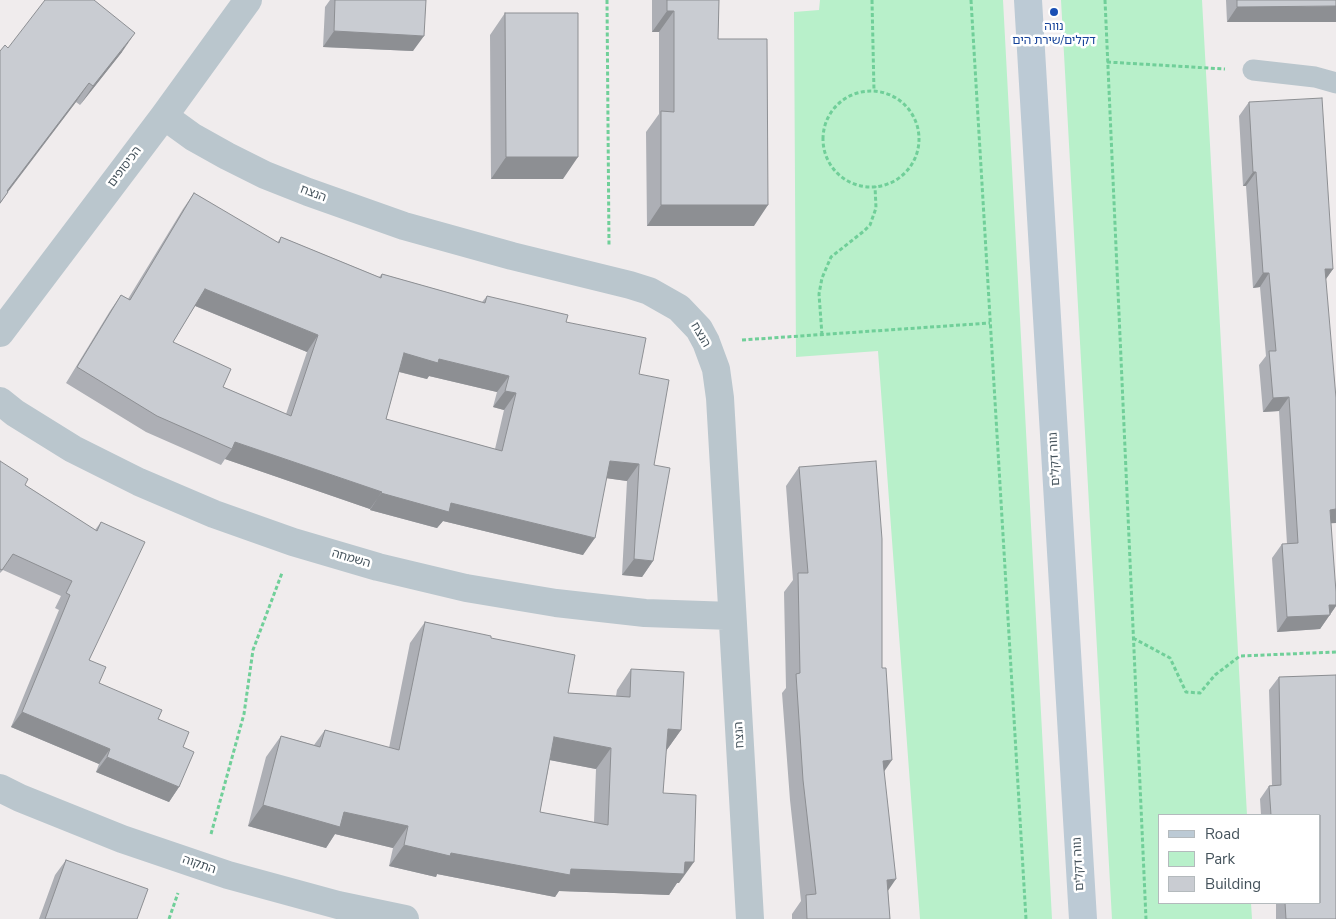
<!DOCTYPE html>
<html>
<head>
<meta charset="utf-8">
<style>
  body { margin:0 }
  #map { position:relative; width:1336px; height:919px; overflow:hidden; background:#f0eced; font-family:"Nunito Sans",sans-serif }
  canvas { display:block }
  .legend { position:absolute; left:1158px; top:814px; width:162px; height:90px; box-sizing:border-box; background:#fff; border:1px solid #b4babd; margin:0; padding:6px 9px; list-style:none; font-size:15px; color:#44525b }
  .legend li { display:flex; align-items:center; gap:10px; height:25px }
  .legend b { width:25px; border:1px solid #b4babd }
</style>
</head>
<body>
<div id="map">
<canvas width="1336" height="919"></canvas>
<ul class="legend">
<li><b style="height:6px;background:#bccad5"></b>Road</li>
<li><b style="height:14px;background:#b8f0ca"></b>Park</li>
<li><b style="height:14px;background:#c9ccd2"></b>Building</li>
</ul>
</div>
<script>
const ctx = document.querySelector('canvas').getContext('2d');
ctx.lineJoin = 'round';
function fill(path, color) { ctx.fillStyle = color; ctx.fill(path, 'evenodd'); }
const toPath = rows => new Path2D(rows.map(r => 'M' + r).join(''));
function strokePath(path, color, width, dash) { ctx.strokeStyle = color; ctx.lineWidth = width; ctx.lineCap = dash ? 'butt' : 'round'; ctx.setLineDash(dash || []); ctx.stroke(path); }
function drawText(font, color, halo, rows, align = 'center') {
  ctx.font = font + ' "Nunito Sans","Noto Sans Hebrew",sans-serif'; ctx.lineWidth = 5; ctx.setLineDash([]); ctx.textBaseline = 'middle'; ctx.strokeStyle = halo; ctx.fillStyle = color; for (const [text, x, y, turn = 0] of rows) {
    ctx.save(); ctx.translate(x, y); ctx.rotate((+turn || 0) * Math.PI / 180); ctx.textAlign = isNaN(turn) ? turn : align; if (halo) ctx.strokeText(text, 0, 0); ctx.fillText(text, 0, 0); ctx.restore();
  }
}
fill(toPath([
  [820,0,1003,0,1052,919,920,919,878,351,796,357,794,12,819,10],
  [1061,0,1202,0,1247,815,1160,815,1160,903,1251,903,1252,919,1112,919]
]), '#b8f0ca');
strokePath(toPath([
  [607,0,609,247],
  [872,0,874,91],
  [971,0,1026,919],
  [1105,0,1146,919],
  [1107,62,1225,69],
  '823 139a48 48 0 1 1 96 0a48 48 0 1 1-96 0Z',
  [822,335,819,294,822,278,831,257,864,231,870,225,876,208,875,186],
  [742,340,990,323],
  [1133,638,1170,658,1186,692,1200,693,1215,675,1240,656,1336,652],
  [211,834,244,714,253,650,282,573],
  [169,919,178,893]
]), '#70cf99', 3, [4, 2.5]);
strokePath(toPath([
  [1253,70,1315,77,1336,83]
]), '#bac6cd', 21);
strokePath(toPath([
  [164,116,193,137,227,156,265,175,308,192,404,226,512,256,630,285,649,291,679,308,699,329,706,342,716,369,720,398,750,919],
  [0,333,164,116,248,0],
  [0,401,15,413,73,449,139,482,214,514,293,542,378,567,466,588,556,603,645,613,732,616],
  [0,788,20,798,122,839,228,875,338,905,405,919]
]), '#bac6cd', 28);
strokePath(toPath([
  [1028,0,1083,919]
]), '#bccad5', 28);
fill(toPath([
  [330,0,426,0,413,51,323,47,325,7],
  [652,0,719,0,718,39,754,226,647,226,646,132,659,114,659,32,652,32],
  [1226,0,1336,0,1227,22],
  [505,13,563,179,491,179,490,35],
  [8,48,122,52,80,105,76,102,8,192,0,204,0,51],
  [1249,102,1333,269,1326,279,1336,523,1331,523,1336,606,1320,629,1277,632,1272,558,1282,544,1287,544,1279,411,1263,412,1259,365,1266,356,1260,287,1253,288,1246,186,1243,186,1239,116],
  [194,193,277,243,281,237,379,277,382,274,482,302,487,296,566,322,639,374,654,465,653,561,642,577,622,575,627,481,606,478,583,555,443,521,437,528,370,510,370,509,225,459,221,465,146,432,66,383,110,311,121,295,128,299,183,209],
  [195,306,307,352,286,414,223,387,173,342],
  [399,372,427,379,429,376,497,392,493,407,504,410,495,449,386,419],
  [0,461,25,485,95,530,101,522,89,660,99,683,158,719,183,747,179,787,169,802,96,772,99,764,11,727,59,610,55,608,61,596,3,570,0,573],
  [799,467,882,668,884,772,888,891,890,919,792,919,792,914,801,901,790,800,782,693,786,688,784,592,793,580,786,486],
  [425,622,491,638,568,693,616,696,617,690,631,669,681,730,666,751,663,793,679,883,677,883,669,895,559,891,555,897,437,874,436,877,389,866,393,848,335,834,326,848,248,826,266,757,281,736,314,745,325,730,389,748,410,643],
  [550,760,596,769,594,822,540,812],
  [1336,675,1336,919,1276,919,1276,903,1320,903,1320,815,1261,815,1260,799,1269,786,1272,785,1269,690,1279,677],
  [66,860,137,919,39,919,55,875]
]), '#adafb5');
fill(toPath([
  [1336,6,1336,22,1227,22,1237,7],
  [667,11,674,11,659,32,652,32],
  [334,31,424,36,413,51,323,47],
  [135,33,122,52,80,105,93,86],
  [89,83,76,102,0,202,7,191],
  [506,157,578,157,563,179,491,179],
  [1253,172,1256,172,1246,186,1243,186],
  [661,205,768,205,754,226,647,226],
  [1325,269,1333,269,1323,283],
  [1263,273,1269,273,1260,287,1253,288],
  [205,289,318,335,307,352,193,305],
  [404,353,439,359,509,376,497,392,429,376,427,379,392,370],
  [505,391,516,393,504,410,493,407],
  [1289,397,1279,411,1263,412,1273,398],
  [235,442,382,492,370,509,225,459,232,449],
  [610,461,639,464,627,481,598,477],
  [381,493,451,503,595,538,583,555,443,521,437,528,370,510],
  [1336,509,1336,523,1320,524,1330,510],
  [634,559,653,561,642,577,622,575],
  [1329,605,1336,605,1336,606,1320,629,1277,632,1287,617],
  [22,712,110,749,99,764,11,727],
  [668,729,681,730,666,751],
  [554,737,611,748,596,769,539,758],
  [107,757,179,787,169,802,96,772],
  [892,760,879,779,883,761],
  [263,805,344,812,408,826,393,848,335,834,326,848,248,826],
  [404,845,451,853,571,869,685,862,694,862,679,883,677,883,669,895,559,891,555,897,437,874,436,877,389,866],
  [896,879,883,898,887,880]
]), '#8d8f93');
const building = toPath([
  [45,0,94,0,135,33,93,86,89,83,7,191,8,192,0,203,0,51,5,45,8,48,45,0],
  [335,0,426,0,424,36,334,31,335,0],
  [667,0,719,0,718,39,767,39,768,205,661,205,661,111,674,112,674,11,667,11,667,0],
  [1237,0,1336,0,1336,6,1237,7,1237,0],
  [505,13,578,13,578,157,506,157,505,13],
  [1322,98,1333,269,1325,269,1336,398,1336,509,1330,510,1336,592,1336,605,1329,605,1330,615,1287,617,1282,544,1298,543,1289,397,1273,398,1269,351,1276,351,1269,273,1263,273,1256,172,1253,172,1249,102,1322,98],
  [194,193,279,243,281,237,381,278,382,274,485,303,487,296,568,315,566,322,646,338,639,374,669,380,654,465,670,468,653,561,634,559,639,464,610,461,595,538,451,503,449,512,381,493,382,492,235,442,232,449,157,416,77,367,121,295,130,300,194,193],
  [205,289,318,335,291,416,223,387,231,369,173,342,205,289],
  [404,353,438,363,439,359,509,376,505,391,516,393,502,451,386,419,404,353],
  [0,461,28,479,25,485,97,531,101,522,145,542,89,660,106,667,99,683,162,710,158,719,189,732,183,747,194,752,179,787,107,757,110,749,22,712,70,595,66,593,72,581,13,554,2,570,0,569,0,461],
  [876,461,882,539,882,668,886,668,892,760,883,761,896,879,887,880,890,919,807,919,806,895,816,894,803,780,796,674,800,673,798,573,808,573,799,467,876,461],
  [425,622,491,636,491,638,575,655,568,693,630,697,631,669,684,672,681,730,668,729,663,793,696,795,694,862,685,862,684,874,571,869,570,875,451,853,450,856,404,845,408,826,344,812,340,827,263,805,281,736,320,747,325,730,399,750,425,622],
  [554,737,611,748,608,825,540,812,554,737],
  [1336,675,1336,919,1286,919,1285,903,1320,903,1320,815,1271,815,1269,786,1281,785,1279,677,1336,675],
  [66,860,148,889,137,919,45,919,66,860]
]);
fill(building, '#c9ccd2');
strokePath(building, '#8d8f93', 1);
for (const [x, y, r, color] of [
  [1054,12,5,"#1a4fb4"]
]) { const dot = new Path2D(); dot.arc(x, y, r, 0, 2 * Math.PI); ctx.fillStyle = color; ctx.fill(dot); strokePath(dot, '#fff', 2); }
drawText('12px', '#164399', '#fff', [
  ["נווה",1054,27],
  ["דקלים/שירת הים",1054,41]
]);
drawText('12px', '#44525b', '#fff', [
  ["הכיסופים",125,167,-53],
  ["הנצח",313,194,21],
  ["הנצח",700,335,60],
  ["נווה דקלים",1055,459,-93],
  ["השמחה",351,559,16],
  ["הנצח",740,735,-93],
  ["נווה דקלים",1079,864,-93],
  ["התקוה",199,865,19]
]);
</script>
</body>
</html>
